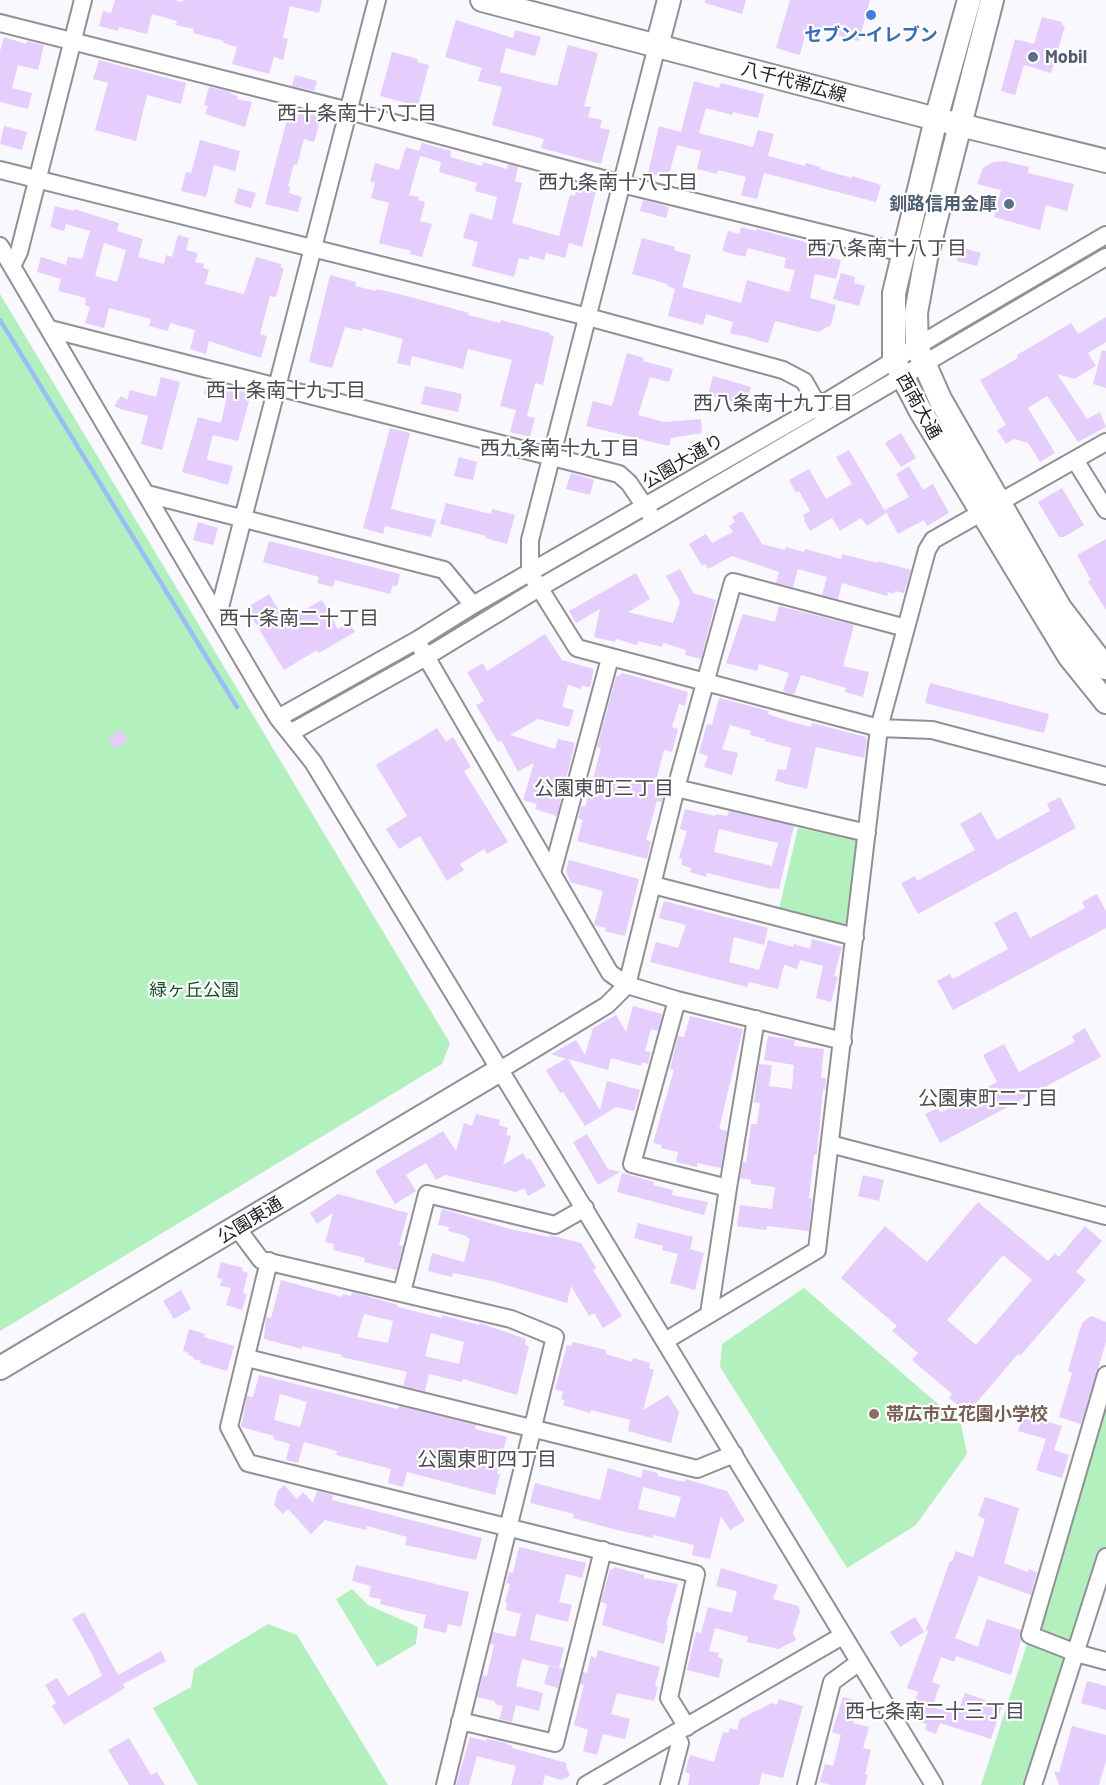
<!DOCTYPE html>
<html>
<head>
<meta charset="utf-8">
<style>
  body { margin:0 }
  canvas { display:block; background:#f8f8fe }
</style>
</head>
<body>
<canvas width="1106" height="1785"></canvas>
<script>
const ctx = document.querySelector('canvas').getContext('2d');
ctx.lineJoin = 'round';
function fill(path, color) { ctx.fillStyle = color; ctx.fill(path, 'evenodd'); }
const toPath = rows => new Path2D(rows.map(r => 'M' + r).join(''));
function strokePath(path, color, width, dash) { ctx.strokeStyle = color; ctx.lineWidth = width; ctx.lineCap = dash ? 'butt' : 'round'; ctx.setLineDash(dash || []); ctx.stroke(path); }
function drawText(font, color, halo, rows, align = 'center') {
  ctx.font = font + ' Barlow,"Noto Sans JP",sans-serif'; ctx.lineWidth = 4.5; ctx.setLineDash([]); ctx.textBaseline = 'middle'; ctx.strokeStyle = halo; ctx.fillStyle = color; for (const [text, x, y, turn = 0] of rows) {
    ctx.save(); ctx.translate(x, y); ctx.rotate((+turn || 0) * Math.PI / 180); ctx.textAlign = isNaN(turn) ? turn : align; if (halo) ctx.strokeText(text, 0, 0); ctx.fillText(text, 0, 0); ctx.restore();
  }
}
fill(toPath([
  [0,294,450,1043,442,1064,0,1331],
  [798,828,859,840,850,927,779,909],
  [804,1288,961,1424,967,1454,916,1525,847,1568,720,1367,722,1344],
  [1106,1375,1106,1557,1033,1785,981,1785,1030,1635],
  [352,1589,368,1605,418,1627,416,1644,377,1667,336,1599],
  [268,1624,297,1635,388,1785,198,1785,153,1708,191,1687,194,1669]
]), '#b2f1bd');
strokePath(toPath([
  [0,320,237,707]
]), '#99bdf8', 4.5);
fill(toPath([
  [115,0,173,0,182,2,183,0,322,0,319,13,290,6,283,38,288,39,283,60,274,57,269,74,232,64,237,47,223,43,224,41,193,33,194,29,176,25,177,21,152,14,147,34,119,27,118,31,99,26,103,11,111,13],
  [705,0,746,0,742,14,705,3],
  [790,0,870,0,859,41,807,27,800,55,776,48],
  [1042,17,1062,22,1062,25,1065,26,1051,73,1024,65,1015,95,1001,91,1015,39,1034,44],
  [456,20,513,38,515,30,541,37,535,56,506,48,500,72,557,86,568,45,598,53,584,106,591,107,588,117,602,120,600,128,610,130,601,164,541,148,544,139,492,125,502,87,478,81,482,68,445,57],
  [4,37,26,44,27,41,44,45,38,70,18,65,12,88,32,93,28,109,0,102,0,51],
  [392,52,418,59,417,62,429,65,418,106,380,96],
  [99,60,186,83,181,104,147,95,136,141,95,130,108,83,93,79],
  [295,75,317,81,314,91,292,86],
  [694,81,719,88,721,83,764,94,758,118,733,112,732,115,706,108,699,133,753,147,758,130,774,134,768,156,805,166,806,163,820,167,820,169,852,178,852,176,881,185,876,202,764,173,757,199,741,195,746,177,718,170,717,174,697,169,701,151,677,145,668,178,648,173,659,126,681,132],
  [209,87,231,92,230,94,238,96,237,99,252,102,245,127,205,114,208,106,204,105],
  [290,108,317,116,316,120,320,121,314,142,304,139,297,165,294,164,288,186,290,187,289,193,302,197,298,212,265,204],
  [4,126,27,132,22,150,0,144],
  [200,140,240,151,235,171,214,165,206,197,181,191,186,172,191,173],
  [422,143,451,151,450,157,482,166,483,162,507,169,508,164,518,167,515,181,522,183,512,223,559,236,570,195,575,196,577,186,596,191,582,247,569,243,565,258,546,253,544,260,530,256,528,260,519,258,514,277,472,266,478,242,463,238,470,213,492,220,497,197,475,191,477,183,439,172,441,162,420,156,409,195,419,197,418,200,425,202,420,221,432,224,422,257,410,254,411,251,379,243,389,203,371,198,375,183,370,181,375,163,399,170,406,147,419,151],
  [1004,161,1029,167,1028,173,1074,184,1067,211,1046,205,1040,230,994,217,1001,190,977,184,983,168,993,162],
  [238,188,256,193,251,208,234,203],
  [643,200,669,207,666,218,640,211],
  [55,206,74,211,74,209,119,223,117,231,143,239,138,257,164,264,166,255,172,257,178,235,189,238,186,250,198,253,195,262,204,264,203,268,209,270,205,284,244,294,256,257,281,264,281,268,284,268,276,297,270,296,260,334,267,336,261,358,209,341,206,354,190,349,195,330,170,323,168,331,149,326,151,319,109,308,104,328,85,323,90,307,85,305,86,298,58,291,61,279,37,272,41,257,66,265,68,257,82,259,90,231,66,224,64,231,50,227],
  [104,243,126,250,117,282,95,276],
  [741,227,756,231,757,229,834,250,832,258,841,260,836,279,815,274,810,298,836,305,831,325,818,332,775,321,768,343,741,335,741,336,730,333,733,322,706,314,703,325,668,316,675,289,667,286,668,284,632,274,642,238,675,247,674,250,691,255,682,287,741,303,747,280,789,292,795,270,784,268,786,258,748,248,745,257,722,251,728,231,739,234],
  [960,247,981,253,977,266,957,261],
  [841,273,855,277,854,283,865,286,859,306,833,299],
  [330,275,356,282,355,286,376,291,377,289,403,295,469,313,468,315,500,323,501,320,550,333,550,335,554,336,543,385,535,383,527,416,535,418,530,437,510,432,516,410,500,406,512,360,468,349,463,369,412,356,410,366,397,363,403,339,363,328,362,331,345,327,332,368,309,362],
  [1106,317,1106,342,1088,353,1096,366,1074,379,1057,374,1087,419,1100,412,1106,427,1078,442,1047,396,1028,408,1055,453,1040,462,1028,443,1014,439,1006,444,997,430,1006,425,980,380,1018,358,1017,355,1071,323,1078,334],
  [1102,350,1106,351,1106,388,1093,384],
  [627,353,644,358,643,361,673,369,669,382,650,377,638,415,664,422,701,419,702,433,671,438,669,446,586,426,593,401,612,406],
  [713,376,751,387,747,402,741,401,741,404,708,395],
  [161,377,180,382,162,450,141,444,148,416,120,409,114,406,121,396,127,400,130,390,156,397],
  [207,381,252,391,238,441,213,435,207,458,208,460,233,466,228,485,182,472,198,417,221,423,226,400,204,394],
  [425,386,462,394,458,412,421,404],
  [390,428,410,433,391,509,436,520,431,537,385,526,383,534,363,528],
  [901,433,916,458,901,467,885,443],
  [849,450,886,513,867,526,861,518,840,531,832,518,810,531,804,520,805,519,803,515,810,511,799,491,796,493,789,480,809,469,826,499,852,484,836,457],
  [459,457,477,462,473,480,454,476],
  [909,466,923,490,933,484,949,513,927,526,924,520,898,534,885,510,909,497,896,474],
  [571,473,594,480,590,495,566,489],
  [1062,488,1084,525,1064,537,1059,537,1038,502],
  [446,503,491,514,492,509,515,515,507,544,485,538,486,536,440,524],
  [742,511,762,544,785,550,786,547,804,552,805,549,841,559,842,554,878,563,878,561,911,570,904,593,895,591,894,594,888,592,887,596,842,583,838,599,822,595,827,577,798,569,793,587,776,583,779,572,732,556,708,569,705,564,702,566,689,544,706,534,712,543,733,532,729,526,735,522,732,517],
  [198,522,218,528,213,545,193,540],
  [1106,539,1106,610,1088,581,1091,580,1077,555],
  [269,541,400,574,397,586,393,585,390,594,335,580,333,587,317,583,319,577,263,562],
  [680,569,693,593,716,600,701,659,685,655,686,650,663,643,662,647,638,641,637,645,616,639,615,642,594,637,600,609,576,623,569,611,636,573,650,599,628,612,673,623,680,602,666,576],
  [269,594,285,620,322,600,338,629,349,622,355,632,319,653,317,650,284,670,246,608],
  [779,606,854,625,843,666,869,672,863,697,845,692,846,688,801,675,794,695,783,691,789,673,759,664,757,671,726,663,743,614,775,622],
  [545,634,562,660,594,669,590,687,582,686,581,689,568,685,562,707,574,710,569,727,538,719,510,735,555,749,558,739,575,743,557,816,535,809,537,804,523,800,534,763,518,772,501,740,498,742,476,705,484,701,467,672,483,663,487,671],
  [623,673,688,692,685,706,679,704,672,727,678,729,672,752,664,750,656,781,666,784,662,802,657,801,646,840,651,841,647,859,577,841,583,820,578,818,581,806,585,807,593,779,601,748,597,747,616,677],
  [930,683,1049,714,1044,733,925,703],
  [719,698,769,711,768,714,788,721,811,727,812,723,866,737,865,739,867,740,864,758,816,747,807,789,775,781,778,769,786,770,791,748,765,741,765,739,750,735,751,731,730,725,722,749,738,753,732,775,704,767,708,756,699,753,707,724,712,725],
  [437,728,446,742,453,737,471,767,464,771,508,842,487,854,484,849,460,864,464,870,447,881,420,836,399,849,386,829,407,816,376,765],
  [121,730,128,741,114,749,108,738],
  [1060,797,1076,828,918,914,901,883,915,876,917,881,975,850,960,824,981,812,997,840,1050,811,1047,804],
  [685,809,715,816,716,814,727,816,729,811,794,826,779,889,772,888,772,889,707,873,706,877,690,872,691,868,681,865,683,859,679,858,687,831,680,829],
  [719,829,778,843,772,866,714,852],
  [569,860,639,879,625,936,605,931,606,928,594,925,603,891,570,882,566,870],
  [1097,894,1106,911,1106,928,953,1010,937,981,950,974,953,979,1008,949,994,923,1016,911,1030,938,1085,908,1082,902],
  [664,901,768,928,764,945,734,937,729,962,759,970,768,940,793,947,794,944,810,949,812,939,842,947,834,976,838,977,831,1002,816,998,823,966,800,960,797,969,784,965,778,989,749,982,747,987,650,962,656,942,678,948,686,925,659,918],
  [633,1006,662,1014,658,1031,651,1029,645,1051,651,1052,648,1064,642,1062,641,1066,611,1058,608,1070,568,1059,600,1110,607,1081,640,1090,634,1111,616,1107,585,1126,563,1092,560,1093,546,1070,566,1059,551,1054,576,1040,585,1055,593,1028,616,1015,626,1032],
  [690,1016,743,1029,719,1129,727,1131,721,1168,697,1163,697,1167,676,1162,678,1152,661,1148,662,1145,653,1143,674,1070,670,1069,678,1036,684,1037],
  [1085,1028,1101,1057,940,1143,925,1114,938,1108,940,1113,997,1082,983,1055,1004,1044,1019,1072,1075,1042,1072,1036],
  [768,1036,795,1040,794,1046,824,1049,821,1078,826,1078,825,1090,823,1089,817,1155,814,1155,809,1198,812,1198,809,1231,767,1226,766,1230,737,1226,740,1205,772,1209,775,1187,751,1184,751,1180,740,1178,743,1162,746,1163,751,1124,757,1124,760,1103,754,1102,759,1064,772,1065,769,1086,792,1089,794,1065,764,1060],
  [476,1114,500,1120,499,1125,508,1128,506,1135,511,1136,503,1165,523,1153,527,1160,530,1158,546,1186,528,1196,524,1188,516,1192,445,1175,436,1180,426,1163,406,1175,416,1191,395,1204,375,1171,443,1131,456,1151,464,1123,472,1126],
  [587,1134,608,1169,620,1172,598,1185,573,1142],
  [622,1173,654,1182,653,1185,673,1190,672,1195,708,1202,704,1215,617,1192],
  [863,1175,884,1180,879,1201,858,1196],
  [338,1194,408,1213,399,1245,403,1246,397,1270,364,1262,365,1258,333,1250,334,1244,325,1242,333,1213,317,1224,310,1213],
  [978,1202,1048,1261,1055,1253,1059,1257,1085,1226,1102,1241,1076,1272,1086,1280,1020,1356,1018,1354,971,1409,966,1404,963,1409,949,1398,952,1394,912,1360,918,1353,892,1331,897,1326,841,1278,885,1226,927,1262],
  [1003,1255,1032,1280,976,1345,947,1320],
  [442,1209,510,1229,549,1237,549,1235,581,1243,596,1268,593,1270,622,1316,603,1328,594,1313,589,1316,571,1286,567,1303,492,1281,453,1273,452,1277,428,1271,432,1253,464,1262,470,1239,467,1238,467,1236,448,1231,449,1227,438,1225],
  [638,1223,693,1237,690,1249,704,1253,695,1290,670,1283,678,1254,662,1250,663,1246,634,1238],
  [221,1262,243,1268,242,1271,248,1273,243,1293,247,1294,242,1310,226,1305,231,1288,220,1286,222,1279,217,1278],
  [281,1280,342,1297,343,1294,351,1296,352,1292,398,1305,398,1307,442,1318,442,1315,479,1325,480,1323,526,1339,525,1345,529,1346,517,1395,463,1379,462,1382,429,1374,425,1391,403,1386,407,1372,342,1357,342,1355,302,1346,302,1349,264,1339,266,1317,271,1318],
  [364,1314,393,1321,388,1343,357,1337],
  [431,1333,464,1342,459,1364,425,1356],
  [181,1290,191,1309,174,1319,163,1301],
  [1091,1316,1106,1322,1106,1342,1081,1424,1059,1417,1072,1373,1068,1371,1079,1332,1083,1322],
  [189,1329,205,1334,204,1337,234,1346,227,1371,200,1363,201,1361,193,1359,194,1357,188,1355,189,1353,183,1351],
  [573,1342,606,1350,606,1354,632,1362,633,1358,650,1363,649,1368,654,1370,643,1410,668,1395,679,1412,671,1443,628,1431,630,1420,591,1410,590,1413,563,1405,565,1400,561,1399,563,1392,555,1389,567,1345,571,1346],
  [259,1375,398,1409,399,1406,476,1425,475,1429,507,1437,497,1474,500,1474,495,1495,407,1472,403,1487,388,1483,391,1469,336,1455,337,1451,304,1442,298,1463,286,1460,290,1444,273,1439,274,1436,241,1427,247,1396,253,1397],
  [280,1394,307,1402,300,1427,274,1420],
  [1023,1414,1062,1426,1054,1450,1069,1455,1062,1478,1036,1470,1046,1439,1018,1431],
  [608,1468,641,1478,643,1469,658,1473,658,1476,685,1482,685,1479,727,1491,745,1521,730,1530,721,1516,710,1559,692,1555,694,1545,653,1535,653,1538,617,1530,573,1518,574,1514,530,1503,535,1483,600,1500],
  [643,1487,681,1497,675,1518,638,1509],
  [284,1485,297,1499,303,1492,313,1503,317,1491,333,1495,332,1500,482,1538,476,1560,405,1545,407,1537,367,1526,366,1530,325,1520,311,1534,288,1509,283,1514,274,1505,278,1491],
  [985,1497,1019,1508,1004,1563,1028,1572,1028,1569,1037,1572,1031,1595,979,1576,955,1638,978,1647,987,1619,1021,1630,1021,1640,1011,1675,956,1656,954,1662,941,1657,932,1682,940,1685,932,1707,957,1714,965,1693,1002,1706,991,1739,940,1723,936,1734,925,1730,927,1724,920,1722,917,1717,919,1711,912,1708,918,1692,907,1688,929,1629,925,1632,950,1561,952,1562,956,1551,973,1557,985,1519,978,1516],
  [519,1547,586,1563,582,1578,566,1574,559,1602,572,1605,568,1622,536,1614,530,1640,564,1648,559,1668,522,1659,516,1686,543,1693,539,1711,516,1705,512,1722,499,1719,503,1706,495,1704,495,1701,477,1697,483,1675,487,1676,494,1645,490,1644,493,1632,515,1637,521,1614,506,1610,507,1602,505,1602,510,1584,506,1583,509,1572,513,1573],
  [356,1565,469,1592,461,1627,448,1624,446,1633,423,1628,426,1615,380,1604,381,1599,369,1597,371,1586,352,1581],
  [614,1567,644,1575,644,1578,678,1584,666,1625,668,1625,664,1644,602,1625,607,1604,601,1602,610,1569,613,1570],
  [721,1568,778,1585,773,1599,798,1606,800,1611,793,1633,796,1640,779,1649,747,1642,748,1637,715,1628,709,1651,719,1653,718,1657,723,1659,719,1678,687,1670,696,1632,701,1633,708,1607,732,1613,737,1591,716,1586],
  [84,1612,118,1675,161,1651,166,1661,123,1684,125,1688,64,1725,52,1706,56,1703,45,1685,57,1678,68,1696,102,1676,92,1654,72,1619],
  [915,1617,924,1632,900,1647,890,1632],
  [598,1650,660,1667,655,1686,658,1687,654,1701,617,1693,611,1714,630,1719,625,1739,603,1734,597,1755,583,1751,588,1730,574,1725,584,1685,580,1684,583,1672,587,1673,591,1656,596,1658],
  [549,1666,563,1669,558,1688,544,1684],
  [1087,1681,1106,1686,1106,1710,1081,1703],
  [843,1697,855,1700,853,1705,858,1706,853,1723,869,1727,863,1748,871,1750,865,1774,868,1775,865,1785,831,1785,820,1782,825,1764,833,1766,841,1735,832,1732],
  [779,1699,803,1706,783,1778,762,1773,759,1785,688,1785,690,1774,685,1772,690,1755,714,1762,723,1732,728,1733,730,1728,737,1730,740,1719,772,1703,777,1705],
  [1072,1726,1106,1735,1106,1761,1099,1785,1059,1785,1054,1771,1059,1773],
  [470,1737,486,1741,487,1739,506,1743,506,1744,513,1746,512,1748,567,1763,566,1766,570,1776,561,1780,545,1775,543,1785,511,1785,516,1766,477,1756,469,1785,456,1785],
  [129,1738,151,1775,157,1772,165,1785,129,1785,108,1750]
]), '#e5cdfd');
const street = toPath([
  [0,23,349,111,622,184,903,253],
  [657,46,530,540,530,573,577,648,879,728,932,730,1106,776],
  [0,170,588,317,783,370,804,381,824,416],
  [0,246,262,692,278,718,313,762,934,1785],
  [12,266,19,252,83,0],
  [50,329,619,474,629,483,650,514],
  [1075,460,1106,510],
  [147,494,444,570,473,605],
  [218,615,377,0],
  [421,648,610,973,627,985,677,1000,843,1041],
  [278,718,417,640,473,605,819,406,944,330,1106,235],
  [290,733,426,657,539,588,654,522,1106,257],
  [676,788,867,833],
  [552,873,610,658],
  [653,885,855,937],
  [677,1000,632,1164,728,1188],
  [500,1070,607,1005,627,985,676,788,733,582,906,628],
  [830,1144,1106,1216],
  [237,1228,261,1260,511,1319,555,1337,445,1785],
  [269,1261,229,1427,248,1463,696,1574,669,1698,687,1727],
  [402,1292,427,1194,555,1225,585,1208],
  [709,1314,728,1188,756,1019],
  [665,1341,817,1250,879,728,927,550,933,540,1106,442],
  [247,1358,697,1469,734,1454],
  [1106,1375,1030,1635,1076,1653,1106,1661],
  [460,1721,555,1743,603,1550],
  [586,1785,842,1636],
  [669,1785,680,1743,674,1734],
  [806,1785,832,1682,858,1663],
  [1033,1785,1106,1557]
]);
const secondary = toPath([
  [482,0,936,119,1106,161],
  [969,0,936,119,894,293,894,360,920,410,1069,656,1106,702],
  [992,0,926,258,916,313,917,347,940,399,1060,608,1106,668],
  [657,46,669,0],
  [0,1368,500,1070]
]);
strokePath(street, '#919097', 20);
strokePath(secondary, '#919097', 26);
strokePath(street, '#fff', 16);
strokePath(secondary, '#fff', 22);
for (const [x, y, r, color] of [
  [871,15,6,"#3f7fe0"],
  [1033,57,6,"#5c6f8a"],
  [1009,204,6,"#5c6f8a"],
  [874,1414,6,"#8d6e63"]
]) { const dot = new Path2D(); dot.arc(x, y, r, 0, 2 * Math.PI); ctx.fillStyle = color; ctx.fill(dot); strokePath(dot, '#fff', 2); }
drawText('bold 18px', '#366cbe', '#fff', [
  ["セブン-イレブン",871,35]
]);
drawText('bold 18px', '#4e5e75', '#fff', [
  ["Mobil",1045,57],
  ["釧路信用金庫",997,204,"right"]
], 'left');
drawText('18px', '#1f1f22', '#fff', [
  ["八千代帯広線",794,82,15],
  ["西南大通",919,406,61],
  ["公園大通り",683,461,-30],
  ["公園東通",250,1220,-31]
]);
drawText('18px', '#1a5028', '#fff', [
  ["緑ヶ丘公園",194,990]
]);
drawText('bold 18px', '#785e54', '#fff', [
  ["帯広市立花園小学校",886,1414]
], 'left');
drawText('20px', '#4b4b51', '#fff', [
  ["西十条南十八丁目",357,113],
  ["西九条南十八丁目",618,182],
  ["西八条南十八丁目",887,248],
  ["西十条南十九丁目",286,390],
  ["西八条南十九丁目",773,403],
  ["西九条南十九丁目",560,448],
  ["西十条南二十丁目",299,618],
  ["公園東町三丁目",604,788],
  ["公園東町二丁目",988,1098],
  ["公園東町四丁目",487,1459],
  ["西七条南二十三丁目",935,1711]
]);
</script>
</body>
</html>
